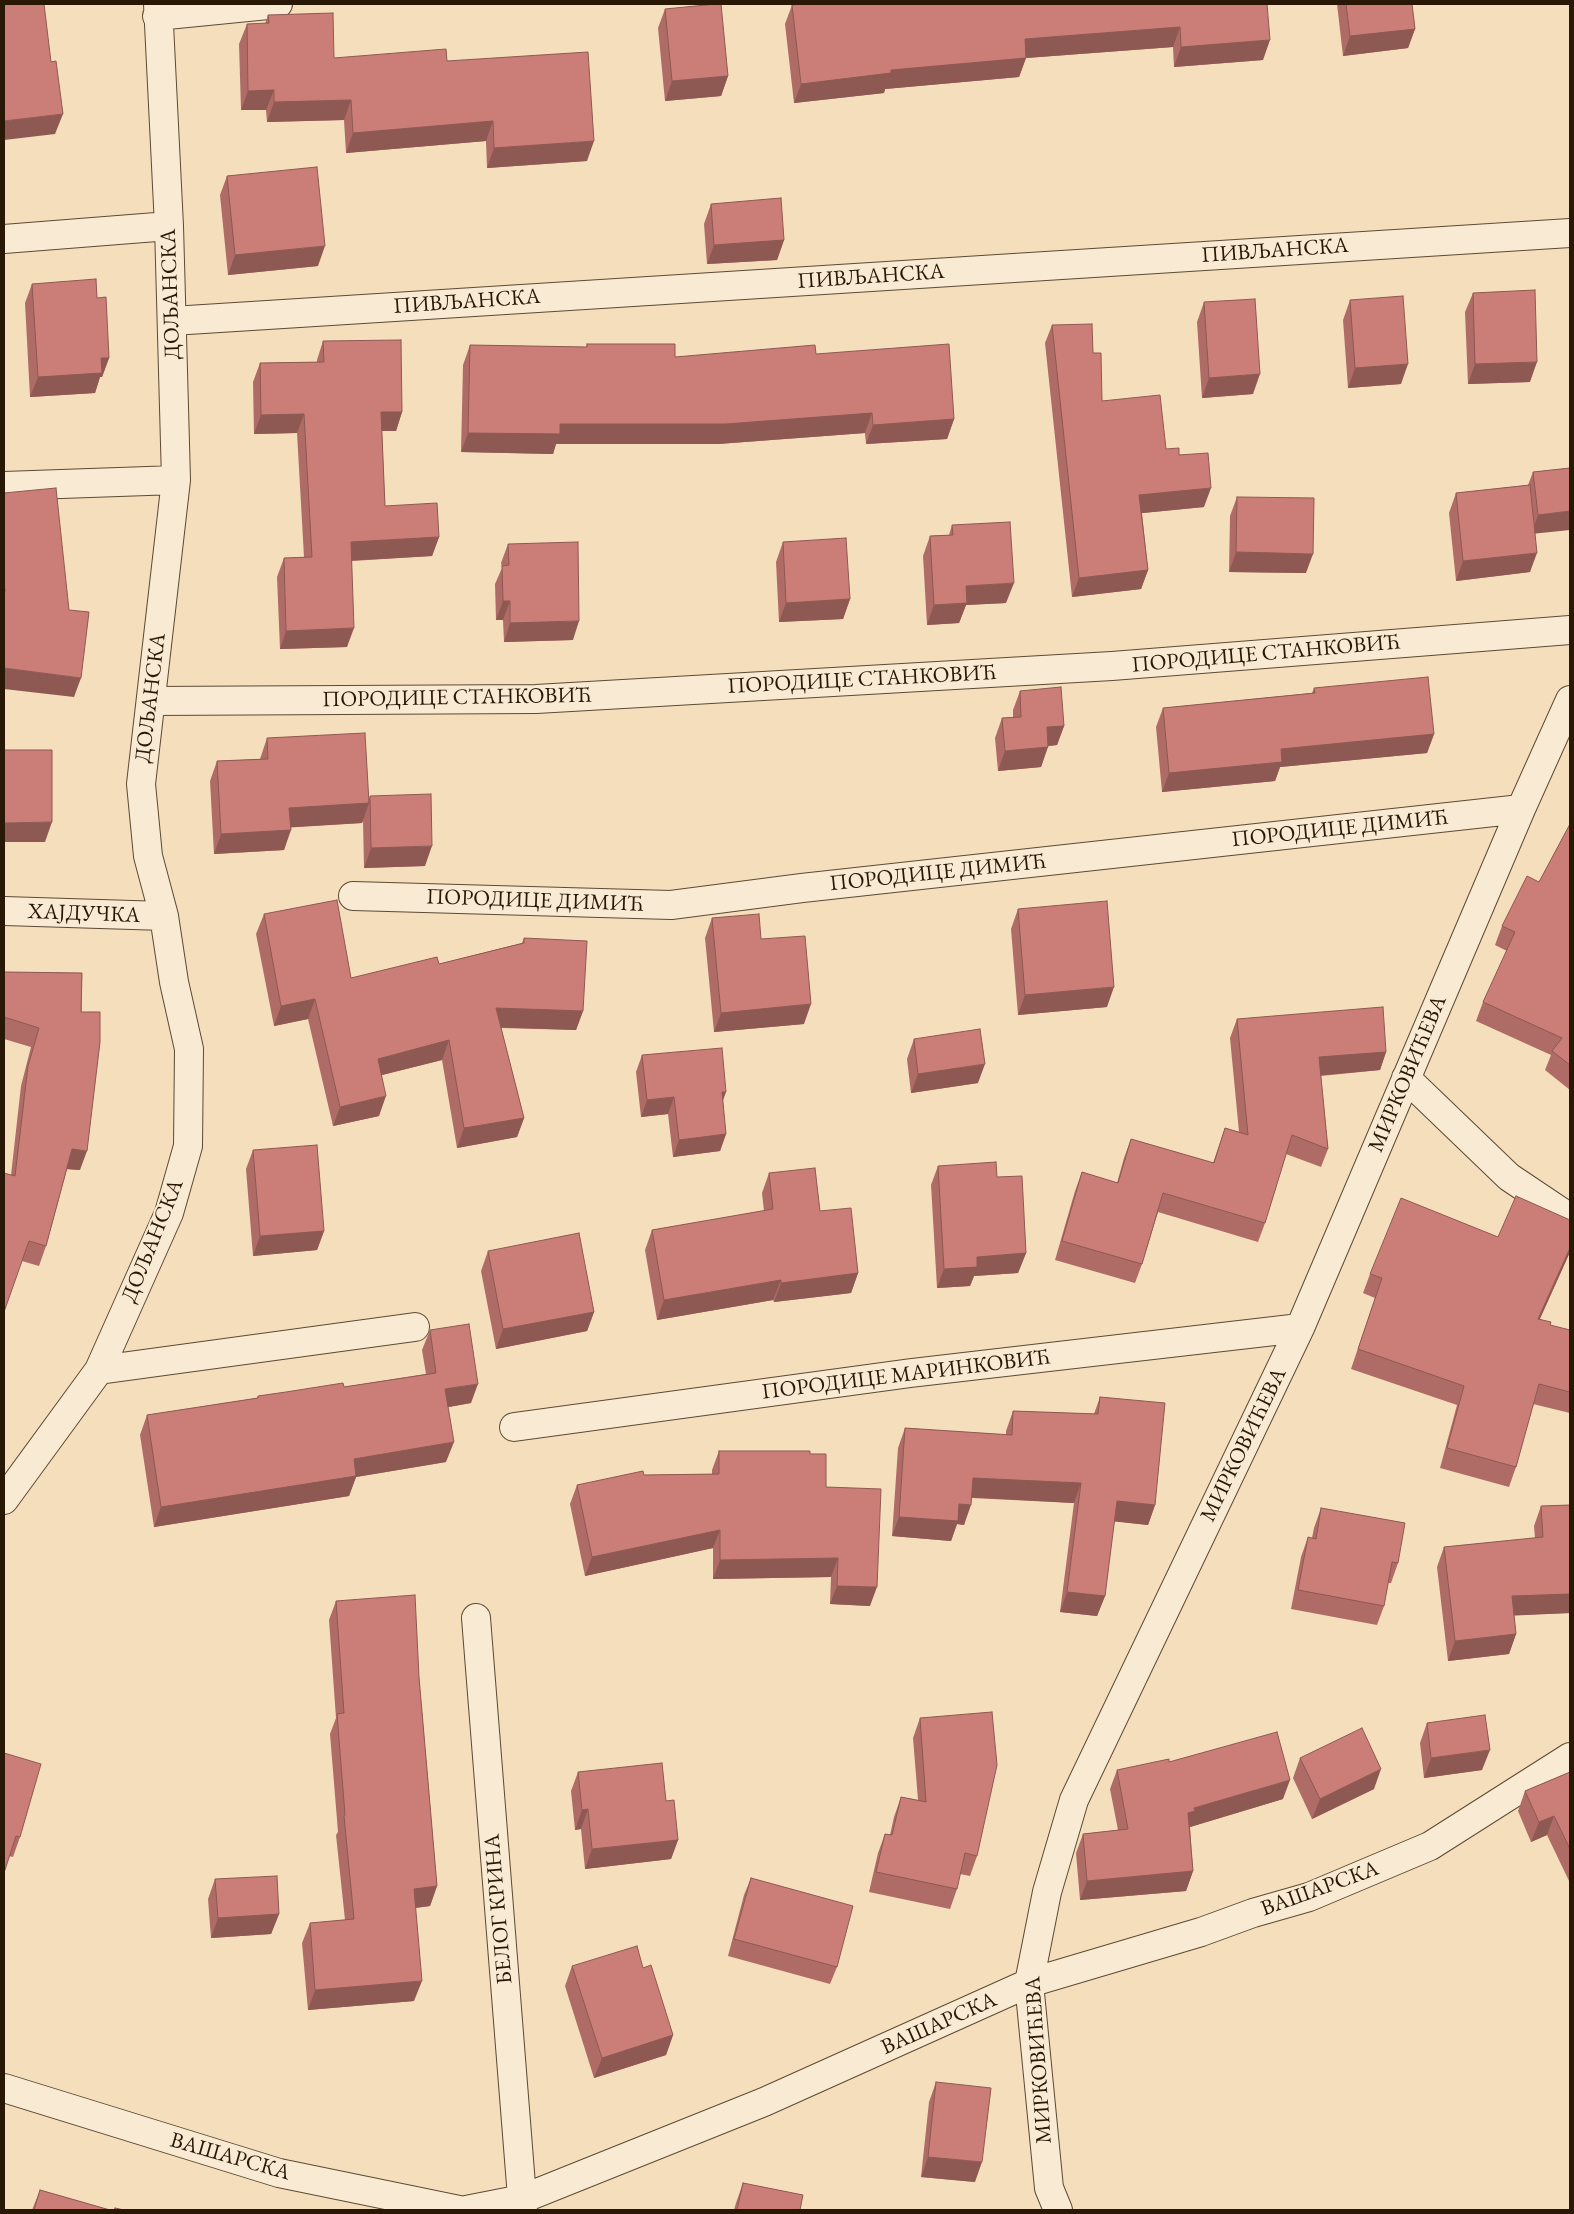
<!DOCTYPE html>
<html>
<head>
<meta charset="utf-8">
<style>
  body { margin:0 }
  #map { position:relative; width:1574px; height:2214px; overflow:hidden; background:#f5debc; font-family:"EB Garamond",serif }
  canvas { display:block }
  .frame { position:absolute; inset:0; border:5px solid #2a1806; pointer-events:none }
</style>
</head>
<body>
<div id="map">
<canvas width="1574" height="2214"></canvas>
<div class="frame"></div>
</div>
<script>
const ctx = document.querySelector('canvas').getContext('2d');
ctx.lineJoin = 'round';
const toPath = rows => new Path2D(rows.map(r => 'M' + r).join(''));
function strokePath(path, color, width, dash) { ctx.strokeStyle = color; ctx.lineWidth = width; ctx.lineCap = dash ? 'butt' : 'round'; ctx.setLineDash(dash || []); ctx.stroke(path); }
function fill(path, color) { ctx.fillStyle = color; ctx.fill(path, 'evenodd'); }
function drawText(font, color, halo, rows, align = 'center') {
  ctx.font = font + ' "EB Garamond",serif'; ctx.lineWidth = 4; ctx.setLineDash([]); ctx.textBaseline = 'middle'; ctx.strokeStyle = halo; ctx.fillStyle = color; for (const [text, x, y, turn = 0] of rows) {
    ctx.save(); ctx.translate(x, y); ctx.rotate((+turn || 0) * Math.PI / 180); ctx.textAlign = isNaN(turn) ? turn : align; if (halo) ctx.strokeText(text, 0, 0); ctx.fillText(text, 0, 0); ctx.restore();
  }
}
const street = toPath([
  [157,16,278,4],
  [4,239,169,226],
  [172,321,1570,233],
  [4,486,176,480],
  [152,701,536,699,1112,666,1570,630],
  [353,896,671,905,802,888,1521,809],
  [4,911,164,916],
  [1406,1078,1509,1177,1570,1218],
  [99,1370,415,1327],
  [514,1427,911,1373,1300,1328],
  [4,1500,99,1370,169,1213,188,1146,189,1049,174,982,164,916,148,856,141,784,176,480,169,226,158,4],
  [476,1618,523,2210],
  [4,2088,279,2173,459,2210],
  [466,2210,522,2199,764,2102,1029,1983,1201,1932,1253,1913,1309,1897,1430,1846,1570,1757],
  [1058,2210,1049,2188,1029,1983,1047,1892,1074,1800,1300,1328,1521,809,1570,700]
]);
strokePath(street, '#5d4a34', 30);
strokePath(street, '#f8ead3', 28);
fill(toPath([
  [1267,4,1263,60,1174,67,1173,47,1026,58,1019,77,885,89,884,93,794,103,785,24,792,5],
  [1337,4,1412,4,1415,29,1408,48,1343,56],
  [665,9,728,76,721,96,665,101,658,28],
  [268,15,334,58,447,61,587,161,487,168,486,141,346,153,344,120,267,122,266,110,241,110,239,44,247,24,265,24],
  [227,176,318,266,228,275,220,195],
  [711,204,784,240,777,260,707,264,704,224],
  [32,284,97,298,109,358,102,377,100,377,95,393,30,397,25,303],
  [1473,293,1530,382,1468,384,1465,312],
  [1350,300,1401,384,1348,388,1343,320],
  [1204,302,1253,394,1202,398,1197,322],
  [1052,325,1093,353,1102,401,1166,449,1179,455,1204,507,1142,513,1148,570,1141,589,1072,597,1045,343],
  [323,341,402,412,396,431,382,431,385,506,439,537,432,556,352,561,347,647,280,649,277,577,284,558,304,557,297,433,254,434,253,382,260,363,317,362,317,360],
  [587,344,675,357,816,354,954,419,947,439,866,444,865,433,718,444,556,444,553,454,461,452,463,365,470,345,586,347],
  [1570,468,1535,534,1530,572,1456,581,1449,513,1456,493,1528,485,1533,472],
  [1237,497,1306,573,1229,572,1230,516],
  [952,525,1006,603,966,605,959,623,927,625,923,556,930,536,949,535],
  [783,542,850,599,843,619,779,622,776,562],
  [508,544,573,640,504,642,503,620,496,620,495,584,502,568,501,563],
  [1314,688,1434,734,1427,753,1280,767,1275,781,1162,792,1156,727,1163,708,1312,693],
  [1020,691,1064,726,1057,745,1048,746,1041,767,998,771,995,738,1002,718,1013,717,1013,710],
  [267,738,369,799,370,796,425,866,364,868,363,820,362,823,291,827,284,850,214,854,210,781,217,761,260,759],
  [1570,824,1570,1090,1545,1070,1551,1055,1476,1021,1483,1002,1507,951,1495,945,1502,926,1539,882],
  [1018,909,1107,1007,1018,1015,1011,929],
  [264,914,351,978,439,964,522,943,524,938,583,1011,576,1030,501,1028,524,1118,517,1137,457,1148,442,1060,382,1075,379,1116,333,1126,308,1019,274,1026,256,934],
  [712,918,761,939,804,1024,714,1032,705,938],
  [4,972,82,973,80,1170,67,1169,46,1246,39,1266,22,1261,11,1175,21,1086,31,1047,4,1039],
  [1237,1019,1386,1052,1380,1070,1321,1076,1328,1149,1321,1167,1286,1154,1265,1223,1258,1242,1158,1212,1142,1264,1135,1283,1055,1260,1075,1191,1082,1172,1117,1183,1124,1158,1131,1139,1213,1163,1225,1128,1239,1132,1230,1038],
  [914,1039,978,1083,911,1093,907,1059],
  [642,1055,723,1102,726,1134,720,1151,673,1157,668,1114,641,1117,636,1072],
  [253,1150,324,1231,317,1250,253,1256,246,1169],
  [938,1166,997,1177,1026,1253,1018,1273,974,1276,970,1286,937,1288,931,1185],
  [769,1173,820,1211,858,1273,851,1293,774,1302,773,1300,657,1320,645,1250,652,1230,764,1211,762,1193],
  [1498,1237,1570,1252,1540,1319,1550,1325,1570,1330,1570,1413,1533,1404,1516,1467,1509,1487,1440,1468,1457,1405,1351,1369,1375,1298,1363,1293,1370,1274],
  [488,1251,594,1312,587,1331,496,1349,481,1271],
  [430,1330,471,1403,448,1407,446,1462,356,1477,349,1496,154,1527,140,1435,147,1415,257,1398,258,1396,344,1387,426,1374,422,1350],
  [1100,1397,1155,1505,1148,1525,1114,1521,1105,1596,1097,1616,1060,1612,1074,1503,971,1498,964,1525,957,1524,951,1541,892,1536,898,1448,905,1428,1006,1435,1006,1431,1013,1411,1094,1414],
  [719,1451,810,1454,826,1487,870,1606,830,1604,831,1577,713,1579,713,1548,585,1576,570,1504,577,1485,644,1475,712,1474,712,1470],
  [1570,1505,1570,1613,1514,1615,1516,1634,1509,1654,1448,1661,1437,1567,1444,1547,1535,1538,1534,1526,1541,1506],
  [1321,1508,1398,1563,1391,1583,1388,1583,1384,1606,1377,1625,1291,1609,1301,1557,1308,1537,1312,1538,1314,1528],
  [336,1601,419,1677,437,1886,430,1906,415,1908,414,2001,308,2010,302,1943,310,1923,345,1920,336,1835,338,1832,330,1734,336,1718,329,1620],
  [920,1718,977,1856,970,1876,960,1874,957,1889,950,1909,869,1892,878,1853,885,1834,890,1835,894,1817,901,1797,918,1800,913,1738],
  [1427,1723,1482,1770,1424,1778,1420,1743],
  [4,1753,20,1837,13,1857,9,1856],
  [1300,1758,1374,1789,1312,1819,1293,1778],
  [1169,1762,1283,1799,1190,1827,1193,1871,1186,1891,1080,1900,1076,1853,1083,1834,1118,1830,1110,1789,1117,1770],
  [578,1772,666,1801,678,1840,671,1859,585,1869,581,1829,575,1830,571,1791],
  [1570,1772,1570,1883,1547,1835,1531,1842,1518,1811,1525,1791],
  [751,1878,837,1967,830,1984,728,1956,744,1895],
  [215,1879,279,1914,271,1934,211,1938,208,1899],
  [572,1966,643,1968,673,2035,666,2055,594,2078,565,1986],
  [936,2082,975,2182,921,2177,929,2102],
  [743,2183,800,2210,734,2210,736,2203],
  [40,2190,110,2210,32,2210]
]), '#af6c66');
fill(toPath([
  [1180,27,1173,47,1026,58,1019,77,885,89,884,93,794,103,801,84,891,70,1025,39],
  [1415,29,1408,48,1343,56,1350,36],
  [1270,40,1263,60,1174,67,1181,47],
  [728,76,721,96,665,101,672,81],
  [274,90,266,110,241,110,248,91],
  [351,100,344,120,267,122,274,102],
  [63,114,55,134,4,140,4,121],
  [493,121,486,141,346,153,353,133],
  [594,141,587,161,487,168,494,148],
  [784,240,777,260,707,264,714,245],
  [325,246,318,266,228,275,235,255],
  [101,358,109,358,102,377,100,377,95,393,30,397,38,377],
  [1537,362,1530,382,1468,384,1475,364],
  [1408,364,1401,384,1348,388,1355,368],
  [1260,374,1253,394,1202,398,1209,378],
  [381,412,402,412,396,431,374,431],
  [872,413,865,433,718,444,556,444,553,454,461,452,468,433,560,424],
  [304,414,297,433,254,434,261,415],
  [954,419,947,439,866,444,873,425],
  [1211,488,1204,507,1133,514,1139,495],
  [1570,511,1570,530,1531,534,1538,515],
  [439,537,432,556,344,561,351,542],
  [1236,552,1313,554,1306,573,1229,572],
  [1537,553,1530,572,1456,581,1463,561],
  [1148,570,1141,589,1072,597,1079,578],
  [1014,583,1006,603,966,605,959,623,927,625,934,605,966,586],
  [850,599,843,619,779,622,786,603],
  [503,601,510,601,503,620,496,620],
  [579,621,573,640,504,642,510,623],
  [354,628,347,647,280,649,286,631],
  [4,668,81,678,74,697,4,689],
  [1064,726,1057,745,1039,747,1047,727],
  [1434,734,1427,753,1280,767,1275,781,1162,792,1169,773,1281,749],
  [1048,747,1041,767,998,771,1005,751],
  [369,803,362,823,282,828,289,808],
  [52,822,45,842,4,842,4,823],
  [291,830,284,850,214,854,221,834],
  [432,846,425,866,364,868,371,848],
  [1114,987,1107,1007,1018,1015,1025,995],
  [315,999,308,1019,274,1026,281,1006],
  [811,1004,804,1024,714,1032,721,1013],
  [496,1008,583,1011,576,1030,489,1027],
  [449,1040,442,1060,370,1078,378,1059],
  [1386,1052,1380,1070,1312,1076,1319,1057],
  [985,1064,978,1083,911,1093,918,1074],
  [722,1092,726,1092,720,1109],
  [386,1096,379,1116,333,1126,340,1107],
  [674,1097,668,1114,641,1117,647,1100],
  [524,1118,517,1137,457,1148,464,1128],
  [726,1134,720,1151,673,1157,679,1140],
  [72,1149,87,1151,80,1170,65,1169],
  [324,1231,317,1250,253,1256,260,1236],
  [1570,1248,1570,1252,1531,1338,1538,1319],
  [1026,1253,1018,1273,974,1276,970,1286,937,1288,944,1269,977,1257],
  [858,1273,851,1293,774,1302,781,1283],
  [781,1280,773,1300,657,1320,664,1300],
  [594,1312,587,1331,496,1349,503,1329],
  [478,1384,471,1403,438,1409,445,1389],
  [454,1442,446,1462,356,1477,349,1496,154,1527,161,1507,354,1459],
  [973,1478,1081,1483,1074,1503,965,1497],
  [1117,1501,1155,1505,1148,1525,1110,1521],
  [959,1504,971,1505,964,1525,957,1524,951,1541,892,1536,899,1517],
  [720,1530,713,1548,585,1576,592,1557],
  [838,1558,831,1577,713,1579,720,1560],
  [837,1586,877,1587,870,1606,830,1604],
  [1067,1592,1105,1596,1097,1616,1060,1612],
  [1570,1594,1570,1613,1505,1616,1512,1596],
  [1516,1634,1509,1654,1448,1661,1455,1641],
  [1490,1750,1482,1770,1424,1778,1431,1758],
  [1381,1769,1374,1789,1312,1819,1320,1799],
  [1290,1780,1283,1799,1190,1827,1188,1831,1188,1813,1194,1808],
  [588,1809,581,1829,575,1830,582,1810],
  [1554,1816,1547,1835,1531,1842,1539,1822],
  [678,1840,671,1859,585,1869,592,1849],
  [1193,1871,1186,1891,1080,1900,1087,1881],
  [437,1886,430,1906,407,1909,414,1889],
  [279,1914,271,1934,211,1938,218,1918],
  [422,1981,414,2001,308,2010,315,1990],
  [673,2035,666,2055,594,2078,602,2058],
  [928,2157,982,2162,975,2182,921,2177]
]), '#8e5853');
const building = toPath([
  [4,4,44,4,51,62,56,61,63,114,4,121,4,4],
  [716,4,721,4,728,76,672,81,665,9,716,4],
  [799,4,1267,4,1270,40,1181,47,1180,27,1025,39,1026,58,891,70,891,73,801,84,792,5,799,4],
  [1346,4,1412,4,1415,29,1350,36,1346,4],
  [333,13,334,58,446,49,447,61,588,52,594,141,494,148,493,121,353,133,351,100,274,102,274,90,248,91,247,24,269,23,268,15,333,13],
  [317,167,325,246,235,255,227,176,317,167],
  [781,198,784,240,714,245,711,204,781,198],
  [96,279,97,298,106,297,109,358,101,358,102,373,38,377,32,284,96,279],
  [1535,290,1537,362,1475,364,1473,293,1535,290],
  [1403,296,1408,364,1355,368,1350,300,1403,296],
  [1255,299,1260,374,1209,378,1204,302,1255,299],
  [1092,324,1093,353,1101,353,1102,401,1160,395,1166,449,1179,448,1179,455,1208,453,1211,488,1139,495,1148,570,1079,578,1052,325,1092,324],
  [401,340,402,412,381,412,385,506,437,503,439,537,351,542,354,628,286,631,284,558,312,557,304,414,261,415,260,363,324,362,323,341,401,340],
  [587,344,675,344,675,357,815,345,816,354,949,344,954,419,873,425,872,413,726,424,560,424,560,434,468,433,470,345,587,347,587,344],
  [1570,468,1570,511,1538,515,1533,472,1570,468],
  [1530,485,1537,553,1463,561,1456,493,1530,485],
  [56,488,69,610,89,612,81,678,4,668,4,599,5,589,4,589,4,493,56,488],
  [1237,497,1314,498,1313,554,1236,552,1237,497],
  [1010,522,1014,583,966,586,967,603,934,605,930,536,953,535,952,525,1010,522],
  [846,538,850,599,786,603,783,542,846,538],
  [578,542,579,621,510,623,510,601,503,601,502,566,509,565,508,544,578,542],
  [1428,677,1434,734,1281,749,1282,762,1169,773,1163,708,1315,693,1314,688,1428,677],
  [1061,687,1064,726,1047,727,1048,747,1005,751,1002,718,1021,717,1020,691,1061,687],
  [365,733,369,803,289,808,291,830,221,834,217,761,268,759,267,738,365,733],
  [4,750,52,750,52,822,4,823,4,750],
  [431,794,432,846,371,848,370,796,431,794],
  [1570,824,1570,1065,1552,1051,1562,1038,1483,1002,1515,932,1502,926,1527,876,1539,882,1570,824],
  [337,900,351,978,437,957,439,964,524,943,524,938,587,941,583,1011,496,1008,524,1118,464,1128,449,1040,378,1059,386,1096,340,1107,315,999,281,1006,264,914,337,900],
  [1107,901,1114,987,1025,995,1018,909,1107,901],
  [759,914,761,939,805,936,811,1004,721,1013,712,918,759,914],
  [4,972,82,973,81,1012,100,1012,100,1042,87,1151,72,1149,46,1246,29,1241,4,1312,4,1173,15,1176,28,1066,39,1028,4,1017,4,972],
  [1383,1007,1386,1052,1319,1057,1328,1149,1292,1135,1265,1223,1163,1193,1142,1264,1062,1241,1082,1172,1118,1183,1131,1139,1214,1163,1225,1128,1248,1135,1237,1019,1383,1007],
  [980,1029,985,1064,918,1074,914,1039,980,1029],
  [722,1048,726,1092,722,1092,726,1134,679,1140,674,1097,647,1100,642,1055,722,1048],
  [317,1145,324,1231,260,1236,253,1150,317,1145],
  [996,1162,997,1177,1022,1176,1026,1253,977,1257,977,1267,944,1269,938,1166,996,1162],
  [815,1168,820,1211,851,1208,858,1273,781,1283,781,1280,664,1300,652,1230,773,1209,769,1173,815,1168],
  [1516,1196,1570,1220,1570,1248,1538,1319,1551,1322,1550,1325,1570,1330,1570,1392,1539,1384,1516,1467,1447,1448,1464,1386,1358,1349,1382,1278,1370,1274,1401,1198,1498,1237,1516,1196],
  [579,1233,594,1312,503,1329,488,1251,579,1233],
  [469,1324,478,1384,445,1389,454,1442,354,1459,356,1476,161,1507,147,1415,258,1398,258,1396,286,1392,343,1383,344,1387,436,1373,430,1330,469,1324],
  [1100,1397,1165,1403,1155,1505,1117,1501,1105,1596,1067,1592,1081,1483,973,1478,971,1505,959,1504,958,1521,899,1517,905,1428,1012,1435,1013,1411,1098,1414,1100,1397],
  [719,1451,810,1451,810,1454,826,1454,826,1487,881,1489,877,1587,837,1586,838,1558,720,1560,720,1530,592,1557,577,1485,643,1471,644,1475,719,1474,719,1451],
  [1570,1505,1570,1594,1512,1596,1516,1634,1455,1641,1444,1547,1543,1537,1541,1506,1570,1505],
  [1321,1508,1405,1523,1398,1563,1392,1562,1384,1606,1298,1590,1308,1537,1316,1539,1321,1508],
  [415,1595,419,1677,437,1886,414,1889,422,1981,315,1990,310,1923,354,1919,344,1816,345,1815,337,1714,344,1713,336,1601,415,1595],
  [992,1712,997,1765,977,1856,965,1853,957,1889,876,1872,885,1834,892,1835,901,1797,926,1802,920,1718,992,1712],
  [1485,1715,1490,1750,1431,1758,1427,1723,1485,1715],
  [1362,1728,1381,1769,1320,1799,1300,1758,1362,1728],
  [1277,1732,1290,1780,1194,1808,1195,1811,1188,1813,1193,1871,1087,1881,1083,1834,1128,1829,1117,1770,1169,1759,1169,1762,1277,1732],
  [4,1753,41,1764,20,1837,16,1836,4,1873,4,1753],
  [662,1763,666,1801,674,1800,678,1840,592,1849,588,1809,582,1810,578,1772,662,1763],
  [1570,1772,1570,1849,1554,1816,1539,1822,1525,1791,1570,1772],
  [277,1876,279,1914,218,1918,215,1879,277,1876],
  [751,1878,853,1906,837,1967,734,1939,751,1878],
  [637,1946,643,1968,651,1965,673,2035,602,2058,572,1966,637,1946],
  [936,2082,991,2088,982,2162,928,2157,936,2082],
  [743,2183,803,2195,800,2210,737,2210,743,2183],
  [40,2190,110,2210,34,2210,40,2190],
  [115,2208,124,2210,114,2210,115,2208]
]);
fill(building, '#cb7e77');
strokePath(building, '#8e5853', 1);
drawText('22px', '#2a1806', '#f8ead3', [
  ["ПИВЉАНСКА",1275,251,-4],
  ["ПИВЉАНСКА",871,277,-4],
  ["ДОЉАНСКА",171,294,-92],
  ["ПИВЉАНСКА",467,302,-4],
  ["ПОРОДИЦЕ СТАНКОВИЋ",1266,654,-5],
  ["ПОРОДИЦЕ СТАНКОВИЋ",862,680,-3],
  ["ДОЉАНСКА",151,698,-83],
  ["ПОРОДИЦЕ СТАНКОВИЋ",457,698,-1],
  ["ПОРОДИЦЕ ДИМИЋ",1340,829,-6],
  ["ПОРОДИЦЕ ДИМИЋ",938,873,-6],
  ["ПОРОДИЦЕ ДИМИЋ",535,901,2],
  ["ХАЈДУЧКА",84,914,2],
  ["МИРКОВИЋЕВА",1408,1074,-67],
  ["ДОЉАНСКА",153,1241,-68],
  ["ПОРОДИЦЕ МАРИНКОВИЋ",906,1375,-7],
  ["МИРКОВИЋЕВА",1244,1445,-64],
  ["ВАШАРСКА",1320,1889,-20],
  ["БЕЛОГ КРИНА",499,1909,-95],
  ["ВАШАРСКА",939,2024,-24],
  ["МИРКОВИЋЕВА",1039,2060,-94],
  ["ВАШАРСКА",230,2157,16]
]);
</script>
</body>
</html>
